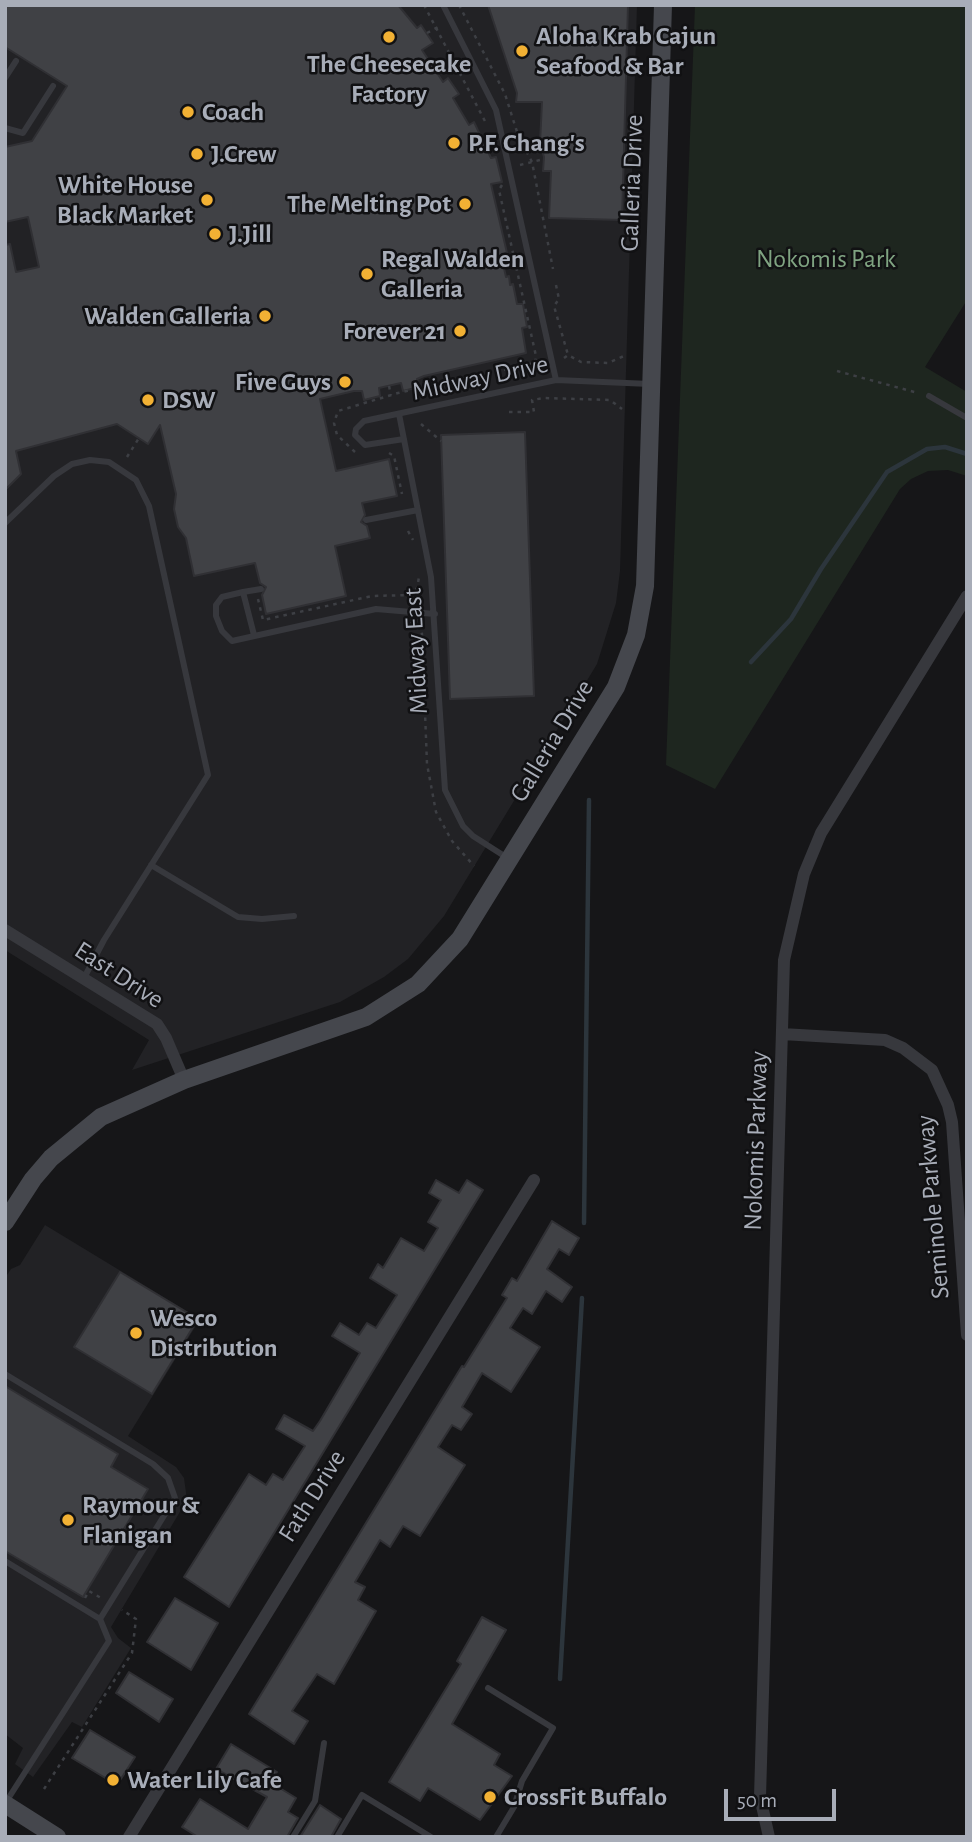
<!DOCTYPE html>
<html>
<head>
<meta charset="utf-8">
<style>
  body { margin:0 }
  #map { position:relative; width:972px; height:1842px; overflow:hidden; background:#161618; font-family:"Alegreya Sans",sans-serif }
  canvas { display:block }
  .frame { position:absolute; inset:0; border:7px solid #a8adb8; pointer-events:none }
  .scale { position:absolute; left:724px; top:1789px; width:112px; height:32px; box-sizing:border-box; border:4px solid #a8adb8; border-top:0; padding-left:9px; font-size:21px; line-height:24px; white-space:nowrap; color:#a8adb8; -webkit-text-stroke:5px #111113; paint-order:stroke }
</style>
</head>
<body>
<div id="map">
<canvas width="972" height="1842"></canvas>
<div class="frame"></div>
<div class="scale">50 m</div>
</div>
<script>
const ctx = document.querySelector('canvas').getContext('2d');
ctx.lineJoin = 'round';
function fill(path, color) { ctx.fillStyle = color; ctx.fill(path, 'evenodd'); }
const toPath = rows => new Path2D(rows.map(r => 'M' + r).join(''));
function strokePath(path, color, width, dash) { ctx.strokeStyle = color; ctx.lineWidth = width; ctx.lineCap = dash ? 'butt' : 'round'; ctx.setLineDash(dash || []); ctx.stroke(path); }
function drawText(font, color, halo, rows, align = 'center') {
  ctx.font = font + ' "Alegreya Sans",sans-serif'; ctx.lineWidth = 5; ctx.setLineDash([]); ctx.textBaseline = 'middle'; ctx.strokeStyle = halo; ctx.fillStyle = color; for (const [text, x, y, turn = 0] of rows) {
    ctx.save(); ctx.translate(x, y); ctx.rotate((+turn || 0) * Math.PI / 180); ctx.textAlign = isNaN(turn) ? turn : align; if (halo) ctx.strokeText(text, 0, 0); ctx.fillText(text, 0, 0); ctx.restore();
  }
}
fill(toPath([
  [5,5,637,5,620,571,616,603,597,664,444,916,408,959,384,977,340,1002,132,1070,149,1040,5,950],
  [45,1225,200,1319,128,1436,176,1467,184,1478,187,1500,111,1627,118,1638,131,1648,82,1727,72,1722,33,1777,15,1764,23,1748,5,1734,5,1278,11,1269,20,1265]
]), '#222225');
fill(toPath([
  [695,5,967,5,967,300,925,367,967,392,967,476,948,470,928,471,911,479,900,489,715,789,666,765]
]), '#1e261f');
strokePath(toPath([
  [751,662,791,619,821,569,887,472,927,449,945,447,967,454],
  [584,1223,589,800],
  [560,1679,582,1298]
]), '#2c353c', 4.5);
const building = toPath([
  [5,5,398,5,417,28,421,25,433,43,422,50,443,82,448,78,459,94,453,98,469,125,474,122,491,158,496,157,502,182,491,184,507,253,501,255,506,277,509,276,510,285,513,284,517,304,523,304,527,327,522,328,526,353,424,376,417,379,419,387,403,391,401,383,379,388,380,396,364,400,362,391,354,391,320,399,336,471,389,459,397,496,362,503,365,515,361,522,367,526,370,538,335,546,346,596,266,614,262,595,266,587,260,583,255,563,194,576,186,538,178,527,174,509,176,494,160,425,148,444,117,424,16,451,21,474,5,490,5,245,10,244,16,272,39,267,28,217,5,222,5,147,32,141,67,86,5,47,5,5],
  [488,5,628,5,622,220,549,218,551,171,543,171,544,157,540,143,542,102,516,102,517,93,488,5],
  [525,432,534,696,450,699,441,435,525,432],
  [436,1180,459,1193,467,1180,483,1190,229,1607,184,1577,249,1474,266,1485,273,1474,283,1480,305,1446,276,1429,284,1415,313,1431,320,1421,360,1353,332,1336,340,1323,359,1335,367,1323,376,1328,397,1295,370,1278,378,1264,383,1268,401,1238,424,1251,438,1228,428,1222,441,1200,429,1193,436,1180],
  [552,1221,579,1238,569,1255,559,1249,547,1269,572,1287,562,1302,546,1291,532,1314,523,1308,510,1328,540,1347,511,1392,482,1373,462,1407,472,1414,461,1430,452,1425,438,1447,465,1465,420,1536,403,1526,390,1547,380,1540,355,1582,365,1587,358,1600,376,1611,334,1684,317,1674,292,1711,308,1721,294,1744,249,1714,462,1366,464,1367,507,1298,502,1295,512,1278,517,1281,552,1221],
  [120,1272,198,1319,152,1394,74,1347,120,1272],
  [5,1386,118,1454,111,1467,148,1489,83,1597,5,1551,5,1386],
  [175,1598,218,1623,191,1670,147,1642,175,1598],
  [482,1617,506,1630,452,1724,500,1754,494,1765,512,1776,480,1820,428,1788,420,1801,389,1782,461,1664,457,1661,482,1617],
  [129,1672,173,1699,159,1722,116,1693,129,1672],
  [90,1730,135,1757,117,1785,72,1758,90,1730],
  [231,1744,277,1772,270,1782,296,1798,288,1812,298,1818,287,1837,198,1837,182,1827,200,1799,248,1829,267,1797,216,1769,231,1744],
  [320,1805,341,1819,331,1837,300,1837,320,1805]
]);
fill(building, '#404145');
strokePath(building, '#303034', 2);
strokePath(toPath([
  [424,5,487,125],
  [459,5,505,94,518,135,532,162,553,269],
  [427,33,438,27],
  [520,165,544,159],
  [502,185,499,190,536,356,534,372],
  [556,285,559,299,554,306,568,355],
  [564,358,568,355,581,362,608,363,624,356],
  [837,371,918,393],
  [389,386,391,395],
  [509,412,534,412,532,400,544,398,610,400,622,409],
  [421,424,441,441],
  [355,452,337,435,334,423,338,411,398,393,535,363,539,366],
  [389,453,394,456,402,494],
  [127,457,139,438],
  [408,531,413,540],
  [411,597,417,588,419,577],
  [258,599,263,620,372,596,410,595],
  [411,622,411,626,419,629,422,634,427,764,436,812,452,841,474,866],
  [85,1598,89,1591,101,1598],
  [44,1789,132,1653,136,1619,122,1610]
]), '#3d3f44', 2.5, [3.5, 5]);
strokePath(toPath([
  [443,5,496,110,556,380],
  [5,78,16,61],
  [5,128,23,133,53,86],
  [929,396,967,418],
  [399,414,431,577,445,790,463,826,473,836,509,859],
  [404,439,365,445,355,435,356,429,364,421,556,380,650,384],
  [366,520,418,510],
  [5,523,54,476,72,464,90,460,109,462,136,480,149,506,208,775,104,940,84,978],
  [243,592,261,589],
  [254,635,243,592,222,597,216,605,216,616,222,631,232,641,376,609,435,614],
  [151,865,238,917,262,919,294,916],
  [5,1374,153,1464,168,1478,175,1498,100,1619,109,1641,6,1802],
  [5,1561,100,1619],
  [488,1688,553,1728,522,1781,514,1807,496,1837],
  [293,1837,315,1801,324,1743],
  [337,1837,362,1795,431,1837]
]), '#37383d', 6);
strokePath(toPath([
  [5,930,157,1024,166,1038,184,1080],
  [782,1034,885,1040,903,1048,932,1070,948,1105,952,1122,967,1335],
  [129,1837,534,1180],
  [769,1837,760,1797,784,960,804,874,821,833,967,596]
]), '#37383d', 12);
strokePath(toPath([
  [5,1222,33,1179,51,1158,101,1117,184,1080,366,1017,418,984,460,939,616,687,636,635,645,586,663,5],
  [5,1804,57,1837]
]), '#45474d', 18);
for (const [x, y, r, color] of [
  [389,37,7,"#f2b134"],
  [522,51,7,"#f2b134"],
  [188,112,7,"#f2b134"],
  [454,143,7,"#f2b134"],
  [197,154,7,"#f2b134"],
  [207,200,7,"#f2b134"],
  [465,204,7,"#f2b134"],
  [215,234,7,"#f2b134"],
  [367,274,7,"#f2b134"],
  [265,316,7,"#f2b134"],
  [460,331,7,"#f2b134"],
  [345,382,7,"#f2b134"],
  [148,400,7,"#f2b134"],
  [136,1333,7,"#f2b134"],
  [68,1520,7,"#f2b134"],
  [113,1780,7,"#f2b134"],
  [490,1797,7,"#f2b134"]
]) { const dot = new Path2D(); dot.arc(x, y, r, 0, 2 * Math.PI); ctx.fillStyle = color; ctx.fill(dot); strokePath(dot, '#111113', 2.5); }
drawText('bold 26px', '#a8adb8', '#111113', [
  ["Aloha Krab Cajun",536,36],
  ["Seafood & Bar",536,66],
  ["The Cheesecake",389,64,"center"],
  ["Factory",389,94,"center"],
  ["Coach",202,112],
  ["P.F. Chang's",468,143],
  ["J.Crew",211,154],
  ["White House",193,185,"right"],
  ["Black Market",193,215,"right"],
  ["The Melting Pot",451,204,"right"],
  ["J.Jill",229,234],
  ["Regal Walden",381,259],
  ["Galleria",381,289],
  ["Walden Galleria",251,316,"right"],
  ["Forever 21",446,331,"right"],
  ["Five Guys",331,382,"right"],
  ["DSW",162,400],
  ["Wesco",150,1318],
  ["Distribution",150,1348],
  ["Raymour &",82,1505],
  ["Flanigan",82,1535],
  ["Water Lily Cafe",127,1780],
  ["CrossFit Buffalo",504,1797]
], 'left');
drawText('26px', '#a8adb8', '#111113', [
  ["Galleria Drive",632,183,-88],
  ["Midway Drive",480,378,-12],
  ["Midway East",416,651,-93],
  ["Galleria Drive",552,741,-59],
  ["East Drive",119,975,33],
  ["Nokomis Parkway",756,1141,-88],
  ["Seminole Parkway",933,1207,-95],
  ["Fath Drive",312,1496,-58]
]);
drawText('26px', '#7fa381', '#111113', [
  ["Nokomis Park",826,259]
]);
</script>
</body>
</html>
